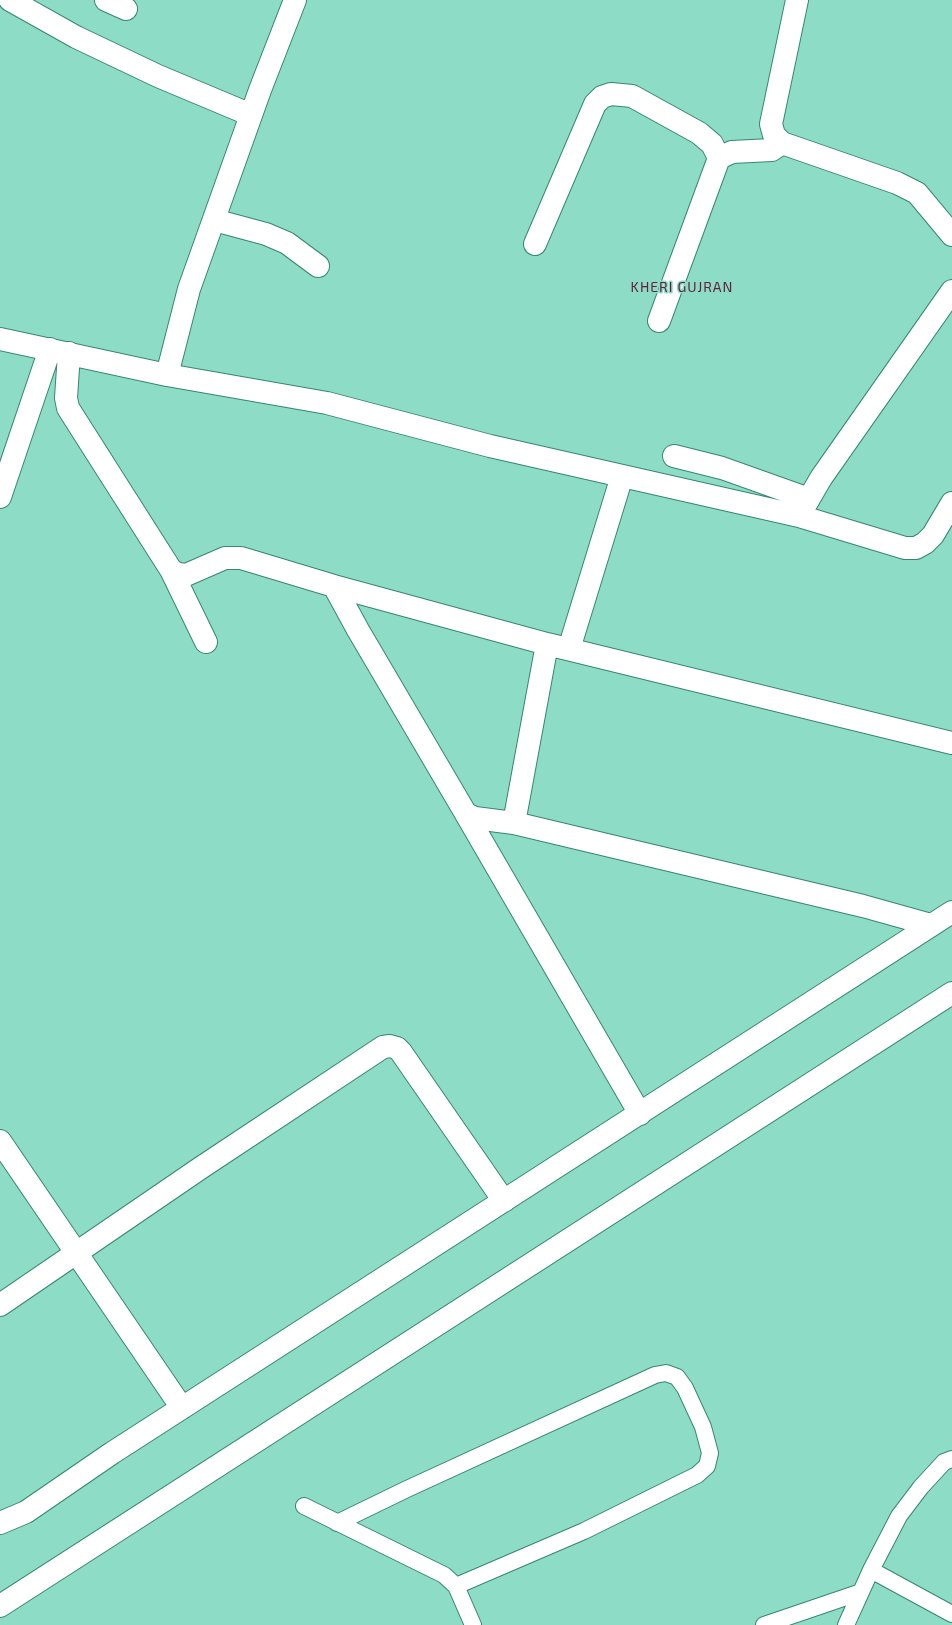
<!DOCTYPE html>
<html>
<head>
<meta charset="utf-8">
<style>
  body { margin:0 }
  canvas { display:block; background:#8ddcc5 }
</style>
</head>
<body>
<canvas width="952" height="1625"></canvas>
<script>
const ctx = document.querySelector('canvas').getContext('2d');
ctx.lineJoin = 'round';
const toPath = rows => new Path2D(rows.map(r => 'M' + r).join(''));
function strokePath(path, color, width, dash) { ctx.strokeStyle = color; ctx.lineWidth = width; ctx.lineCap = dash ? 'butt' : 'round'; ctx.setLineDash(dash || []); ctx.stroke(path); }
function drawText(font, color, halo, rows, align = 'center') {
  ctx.font = font + ' "Exo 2",sans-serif'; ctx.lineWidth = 3; ctx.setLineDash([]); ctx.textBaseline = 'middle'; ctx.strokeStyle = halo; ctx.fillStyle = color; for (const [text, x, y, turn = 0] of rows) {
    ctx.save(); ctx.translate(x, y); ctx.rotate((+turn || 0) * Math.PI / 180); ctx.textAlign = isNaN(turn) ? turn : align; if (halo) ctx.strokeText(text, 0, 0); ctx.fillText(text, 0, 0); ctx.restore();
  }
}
const service = toPath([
  [304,1506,444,1575,456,1586,473,1625],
  [337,1523,407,1489,655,1375,666,1373,677,1377,685,1388,703,1427,710,1453,707,1466,697,1475,584,1531,456,1586],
  [871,1570,952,1614],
  [764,1625,861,1592],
  [846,1625,871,1570,899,1516,921,1487,944,1462,952,1459]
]);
const minor = toPath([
  [10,0,76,37,158,76,251,115],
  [106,0,126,9],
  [797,0,771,124,774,135,782,143,897,183,917,193,952,235],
  [214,220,266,234,287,243,318,266],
  [535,244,595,104,602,97,611,94,632,96,699,133,712,144,719,158],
  [659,321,719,158,732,152,772,150,782,143],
  [0,339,167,375,327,403,490,446,799,516,905,548,916,548,925,543,933,535,952,503],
  [69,353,66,398,68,408,171,570,178,574,186,575,225,558,241,558,334,586,547,644,952,743],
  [167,375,189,289,260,90,295,0],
  [674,456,722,468,809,499],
  [0,497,50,349],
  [799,516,821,478,952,291],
  [171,570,206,642],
  [334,586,358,630,466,814,475,818,514,823,863,906,931,925],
  [569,649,622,476],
  [466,814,640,1114],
  [514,823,547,644],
  [0,1141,182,1408],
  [0,1305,202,1167,383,1047,390,1046,397,1048,401,1052,504,1201],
  [0,1523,26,1512,112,1453,952,912]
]);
const tertiary = toPath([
  [0,1606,952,993]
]);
strokePath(service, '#368772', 18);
strokePath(minor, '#368772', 24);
strokePath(tertiary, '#368772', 24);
strokePath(service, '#fff', 16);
strokePath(minor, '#fff', 22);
strokePath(tertiary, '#fff', 22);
ctx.letterSpacing = '1px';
drawText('14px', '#61203f', '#8ddcc5', [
  ["KHERI GUJRAN",682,287]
]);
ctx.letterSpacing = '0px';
</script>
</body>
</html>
